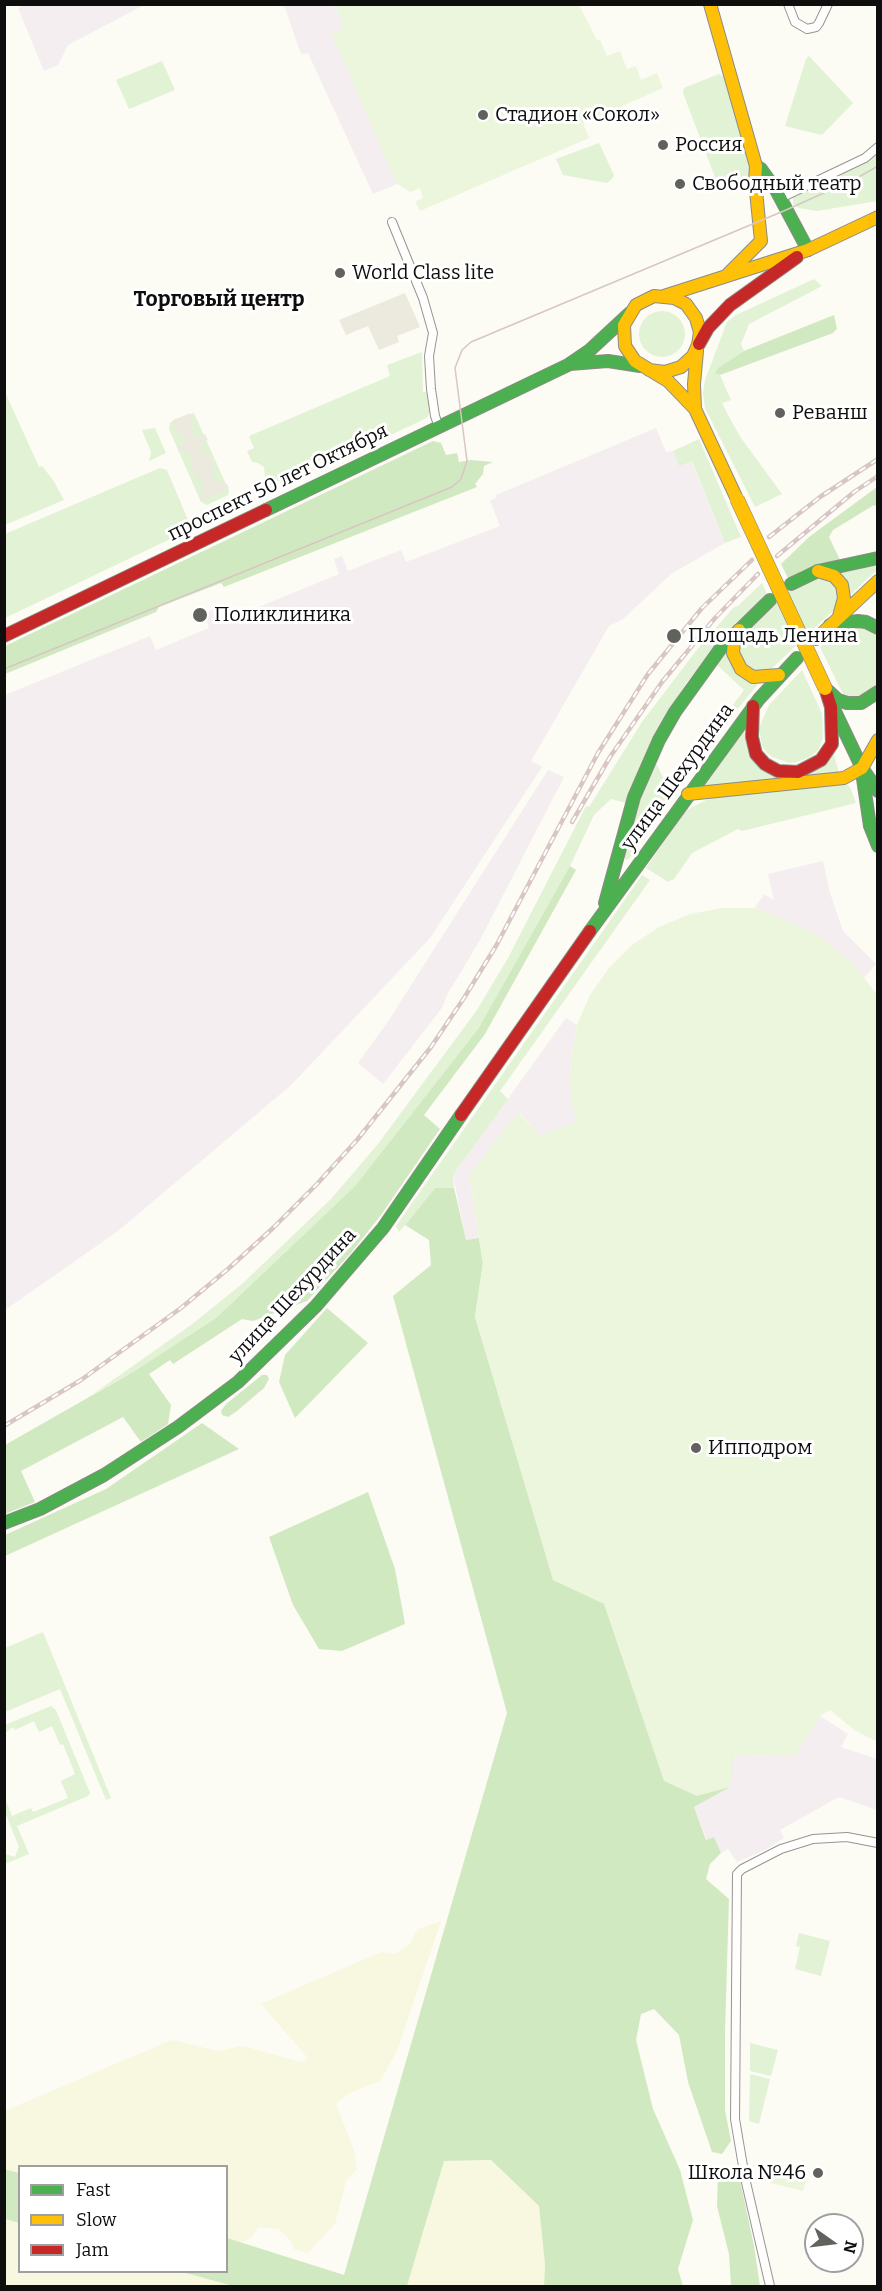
<!DOCTYPE html>
<html>
<head>
<meta charset="utf-8">
<style>
  body { margin:0 }
  #map { position:relative; width:882px; height:2291px; overflow:hidden; background:#fcfbf4; font-family:Bitter,serif }
  canvas { display:block }
  .frame { position:absolute; inset:0; border:6px solid #0e0e0e; pointer-events:none }
  .legend { position:absolute; left:18px; top:2165px; width:210px; height:108px; box-sizing:border-box; background:#fff; border:2px solid #9f9f9f; margin:0; padding:8px 10px; list-style:none; font-size:18px; color:#0e0e0e }
  .legend li { display:flex; align-items:center; gap:12px; height:30px }
  .legend b { width:30px; border:2px solid #9f9f9f }
  .north { position:absolute; left:804px; top:2213px; width:60px; height:60px; box-sizing:border-box; background:#fff; border:2px solid #9f9f9f; border-radius:50%; rotate:104deg; font-size:16px; font-weight:700; line-height:24px; text-align:center; color:#0e0e0e }
  .north::after { content:''; display:block; margin:auto; width:21px; height:27px; background:#61615e; clip-path:polygon(50% 0,100% 100%,50% 72%,0 100%) }
</style>
</head>
<body>
<div id="map">
<canvas width="882" height="2291"></canvas>
<div class="frame"></div>
<ul class="legend">
<li><b style="height:8px;background:#4caf50"></b>Fast</li>
<li><b style="height:8px;background:#ffc107"></b>Slow</li>
<li><b style="height:8px;background:#c62828"></b>Jam</li>
</ul>
<div class="north">N</div>
</div>
<script>
const ctx = document.querySelector('canvas').getContext('2d');
ctx.lineJoin = 'round';
function fill(path, color) { ctx.fillStyle = color; ctx.fill(path, 'evenodd'); }
const toPath = rows => new Path2D(rows.map(r => 'M' + r).join(''));
function strokePath(path, color, width, dash) { ctx.strokeStyle = color; ctx.lineWidth = width; ctx.lineCap = dash ? 'butt' : 'round'; ctx.setLineDash(dash || []); ctx.stroke(path); }
function drawText(font, color, halo, rows, align = 'center') {
  ctx.font = font + ' Bitter,serif'; ctx.lineWidth = 6; ctx.setLineDash([]); ctx.textBaseline = 'middle'; ctx.strokeStyle = halo; ctx.fillStyle = color; for (const [text, x, y, turn = 0] of rows) {
    ctx.save(); ctx.translate(x, y); ctx.rotate((+turn || 0) * Math.PI / 180); ctx.textAlign = isNaN(turn) ? turn : align; if (halo) ctx.strokeText(text, 0, 0); ctx.fillText(text, 0, 0); ctx.restore();
  }
}
fill(toPath([
  [25,4,144,4,144,5,68,45,58,65,44,71,18,8],
  [284,5,335,5,344,28,332,34,397,184,373,194,308,53,301,54],
  [656,428,666,452,673,451,679,465,691,460,725,543,671,574,623,619,609,626,531,761,542,767,430,938,312,1063,290,1086,118,1231,5,1310,5,695,150,636,156,650,209,628,204,614,213,609,220,623,339,574,334,559,342,556,348,571,401,550,406,562,500,526,490,501,497,497,496,495],
  [548,770,564,777,480,940,447,995,442,1008,383,1084,358,1063,387,1023],
  [823,861,830,893,843,931,876,964,864,978,855,966,823,939,799,926,755,908,764,894,774,900,768,874],
  [566,1018,577,1025,571,1057,570,1090,576,1122,540,1136,519,1112,469,1175,479,1238,466,1240,453,1175],
  [820,1716,848,1734,841,1747,877,1759,877,1810,839,1797,780,1830,784,1838,767,1849,737,1862,728,1849,721,1853,714,1837,707,1840,694,1807,730,1787,733,1755,795,1756]
]), '#f4eef0');
fill(toPath([
  [441,1921,397,2051,380,2081,349,2093,336,2104,354,2150,357,2169,346,2181,335,2224,308,2253,294,2249,291,2241,279,2229,258,2227,253,2236,236,2247,227,2243,226,2166,20,2166,19,2177,5,2173,4,2111,172,2040,217,2051,243,2046,301,2062,308,2058,261,2004,381,1952,394,1954,409,1945,418,1929],
  [491,2160,539,2206,545,2265,544,2286,407,2286,444,2161],
  [4,2219,19,2223,20,2272,182,2272,233,2286,5,2286]
]), '#f8f8e0');
fill(toPath([
  [809,56,853,103,822,135,785,126,806,59],
  [162,61,175,90,129,109,116,80],
  [719,74,725,77,752,172,751,178,726,188,718,185,683,93,684,88],
  [599,143,614,175,612,179,607,183,563,175,556,159],
  [877,152,877,201,817,211,799,208,793,204,793,198,838,177],
  [814,279,822,286,749,324,741,344,744,351,718,368,716,373,720,375,731,400,722,403,728,415,741,438,782,494,755,507,705,408,703,393,705,380,727,322,736,315],
  '639 334a23 23 0 1 1 46 0a23 23 0 1 1-46 0Z',
  [422,352,423,392,426,392,430,411,427,418,332,462,328,456,265,488,262,481,265,476,264,467,258,463,252,462,247,451,254,448,249,436,390,376,387,365],
  [5,392,39,467,42,466,53,480,64,500,5,525],
  [194,413,229,491,228,495,207,505,201,502,169,429,170,423,175,419],
  [155,428,166,453,149,461,151,452,142,430],
  [699,439,741,537,725,543,692,461,679,466,673,451],
  [160,468,167,470,190,525,189,530,5,618,5,534],
  [877,564,877,570,852,593,850,593,841,572],
  [825,577,839,589,836,608,769,671,758,674,741,662,738,652,741,637,765,612,796,586,808,580],
  [762,583,768,596,725,635,686,683,670,710,626,803,611,799,594,815,570,866,478,1029,355,1186,216,1318,133,1372,93,1394,191,1325,242,1284,331,1199,378,1144,477,1010,508,958,586,806,589,807,642,722,696,651,734,607,738,606],
  [858,626,878,634,877,685,860,698,848,697,843,694,820,647,837,633],
  [725,650,751,681,758,684,712,740,629,859,626,860,624,857,636,810,655,765,657,765,664,779,672,787,744,690,715,663],
  [802,670,822,714,823,737,819,749,810,757,797,762,789,763,772,757,766,752,762,746,759,728,769,705],
  [744,728,748,750,799,777,807,775,824,764,833,752,840,776,701,787,707,779,710,778],
  [843,781,850,787,856,803,742,831,738,829,692,853,674,879,668,882,646,868,685,811,710,798],
  [642,875,650,880,500,1091,508,1099,453,1175,454,1188,435,1188,399,1232,396,1226],
  [43,1632,111,1798,106,1800,60,1689,5,1712,5,1648],
  [51,1706,56,1710,90,1793,88,1796,17,1826,29,1854,5,1864,5,1854,15,1857,19,1847,5,1812,5,1798,12,1816,31,1808,33,1812,68,1798,61,1781,75,1774,63,1744,60,1745,52,1726,39,1732,34,1721,15,1730,13,1727,5,1733,5,1725],
  [799,1933,830,1941,821,1976,795,1969,800,1947,796,1946],
  [750,2043,778,2050,771,2076,750,2071],
  [750,2074,770,2079,759,2124,749,2121]
]), '#e2f2d4');
fill(toPath([
  [834,315,837,329,833,333,720,375,715,373,718,368,744,351],
  [433,441,441,443,446,455,457,453,459,462,471,460,493,462,484,466,483,474,475,484,477,487,224,587,221,583,159,607,156,612,5,674,5,646],
  [877,487,877,507,874,505,833,530,829,537,840,560,815,566,801,571,789,580,781,564,809,537],
  [570,866,576,870,485,1034,424,1115,440,1129,381,1215,351,1253,307,1301,253,1321,242,1319,173,1364,170,1360,149,1374,171,1405,168,1424,141,1442,123,1417,21,1471,35,1502,5,1514,5,1445,133,1372,216,1318,355,1186,478,1029],
  [435,1188,454,1188,466,1240,479,1238,483,1263,475,1317,530,1496,733,1755,730,1787,694,1807,706,1840,714,1837,721,1853,710,1864,706,1879,729,1899,725,2031,725,2110,731,2141,722,2154,712,2152,688,2082,679,2035,654,2009,641,2014,636,2040,653,2109,680,2170,693,2220,678,2269,683,2286,544,2286,545,2265,539,2206,491,2160,444,2161,407,2286,233,2286,182,2272,226,2272,227,2238,344,2275,507,1713,393,1296,431,1265,429,1240,405,1225],
  [327,1308,368,1343,295,1418,279,1382,285,1355],
  [262,1375,267,1375,269,1379,264,1388,237,1411,228,1417,222,1415,221,1411,226,1404],
  [202,1423,239,1449,5,1556,5,1535,106,1489],
  [368,1492,395,1569,405,1624,342,1651,319,1649,293,1605,269,1537],
  [737,2166,754,2246,760,2286,731,2286,729,2254,717,2206,718,2171],
  [4,2169,19,2173,19,2223,5,2219]
]), '#d1e9c1');
fill(toPath([
  [335,5,579,5,597,40,600,40,607,56,620,51,627,69,636,66,641,80,657,73,663,88,583,123,589,138,420,211,415,202,423,198,420,188,410,192,397,184,332,34,344,28],
  [722,908,755,908,799,926,823,939,855,966,877,995,878,1742,854,1730,830,1710,820,1716,795,1756,733,1755,730,1787,697,1796,664,1781,604,1604,553,1580,475,1317,483,1263,469,1175,518,1112,540,1136,576,1122,570,1090,571,1057,577,1025,590,995,609,968,632,945,659,927,690,914],
  [775,2166,808,2174,803,2191,770,2183]
]), '#ecf6dd');
fill(toPath([
  [405,293,420,327,397,336,399,342,379,350,368,326,346,335,339,320],
  [190,413,194,437,196,439,205,434,208,440,200,444,203,451,209,454,213,462,214,478,220,484,227,484,229,489,201,501,199,497,202,493,203,484,191,470,191,457,187,450,179,453,177,447,186,441,177,430,173,421]
]), '#eceadf');
const street = toPath([
  [788,4,795,22,807,29,816,27,819,23,828,4],
  [781,198,865,158,878,147],
  [392,222,423,298,433,333,429,356,431,389,435,416,439,427],
  [770,2286,745,2178,735,2119,737,1874,742,1869,781,1849,813,1839,847,1837,878,1843]
]);
const fast = toPath([
  [756,166,761,169,776,190,808,250],
  [570,364,608,361,640,366],
  [266,510,568,365,590,350,630,313],
  [791,584,818,571,878,558],
  [830,625,858,621,866,622,878,628],
  [825,688,838,700,847,703,861,703,878,692],
  [831,703,862,768,878,791],
  [862,772,870,826,878,846],
  [605,903,634,797,659,740,675,712,721,648,770,600],
  [590,931,759,699,797,658],
  [4,1523,40,1509,104,1475,178,1427,238,1382,316,1306,383,1228,461,1115]
]);
const slow = toPath([
  [710,4,756,166],
  [728,274,761,241,755,181,756,166],
  [664,296,808,250,878,217],
  [649,370,665,372,681,367,693,356,698,345,700,332,696,318,686,304,674,298,654,296,636,305,624,325,625,346,635,361,668,381,695,409,737,499],
  [695,409,694,384,697,351],
  [818,571,834,576,842,585,844,598,839,616],
  [739,630,734,641,733,653,741,669,753,677,779,675],
  [816,639,878,581],
  [688,794,844,778,862,768,878,740]
]);
const jam = toPath([
  [699,344,708,328,730,305,797,257],
  [4,636,266,510],
  [753,706,752,737,756,754,765,764,778,771,798,772,821,760,832,744,831,707,825,688],
  [461,1115,590,931]
]);
strokePath(street, '#959592', 10);
strokePath(fast, '#8c8b88', 14);
strokePath(slow, '#8c8b88', 14);
strokePath(jam, '#8c8b88', 14);
strokePath(street, '#fffefd', 8);
strokePath(fast, '#4caf50', 12);
strokePath(slow, '#ffc107', 12);
strokePath(jam, '#c62828', 12);
strokePath(toPath([
  [4,669,452,487,461,479,467,461,455,368,462,350,471,342,786,210,857,178,878,166]
]), '#d8c6c4', 1.5);
const rail = toPath([
  [769,537,820,497,878,459],
  [777,556,854,492,878,476],
  [572,822,610,757,662,682,715,618,758,574],
  [4,1426,81,1380,181,1308,228,1269,273,1228,317,1184,357,1140,431,1047,464,998,496,946,598,753,648,674,702,608,752,560]
]);
strokePath(rail, '#d8c6c4', 4.5);
strokePath(rail, '#fff', 2, [7]);
const slowBridge = toPath([
  [737,499,825,688]
]);
strokePath(slowBridge, '#82827f', 15, []);
strokePath(slowBridge, '#ffc107', 14);
for (const [x, y, r, color] of [
  [483,115,6,"#61615e"],
  [663,145,6,"#61615e"],
  [680,184,6,"#61615e"],
  [340,273,6,"#61615e"],
  [780,413,6,"#61615e"],
  [200,615,8,"#61615e"],
  [674,636,8,"#61615e"],
  [696,1448,6,"#61615e"],
  [818,2173,6,"#61615e"]
]) { const dot = new Path2D(); dot.arc(x, y, r, 0, 2 * Math.PI); ctx.fillStyle = color; ctx.fill(dot); strokePath(dot, '#fff', 2); }
drawText('20px', '#0e0e0e', '#fff', [
  ["Стадион «Сокол»",495,115],
  ["Россия",675,145],
  ["Свободный театр",692,184],
  ["World Class lite",352,273],
  ["Реванш",792,413],
  ["Поликлиника",214,615],
  ["Площадь Ленина",688,636],
  ["Ипподром",708,1448],
  ["Школа №46",806,2173,"right"]
], 'left');
drawText('20px', '#0e0e0e', '#fff', [
  ["проспект 50 лет Октября",278,483,-26],
  ["улица Шехурдина",678,777,-54],
  ["улица Шехурдина",293,1296,-47]
]);
drawText('bold 21px', '#0e0e0e', '#fff', [
  ["Торговый центр",219,300]
]);
</script>
</body>
</html>
